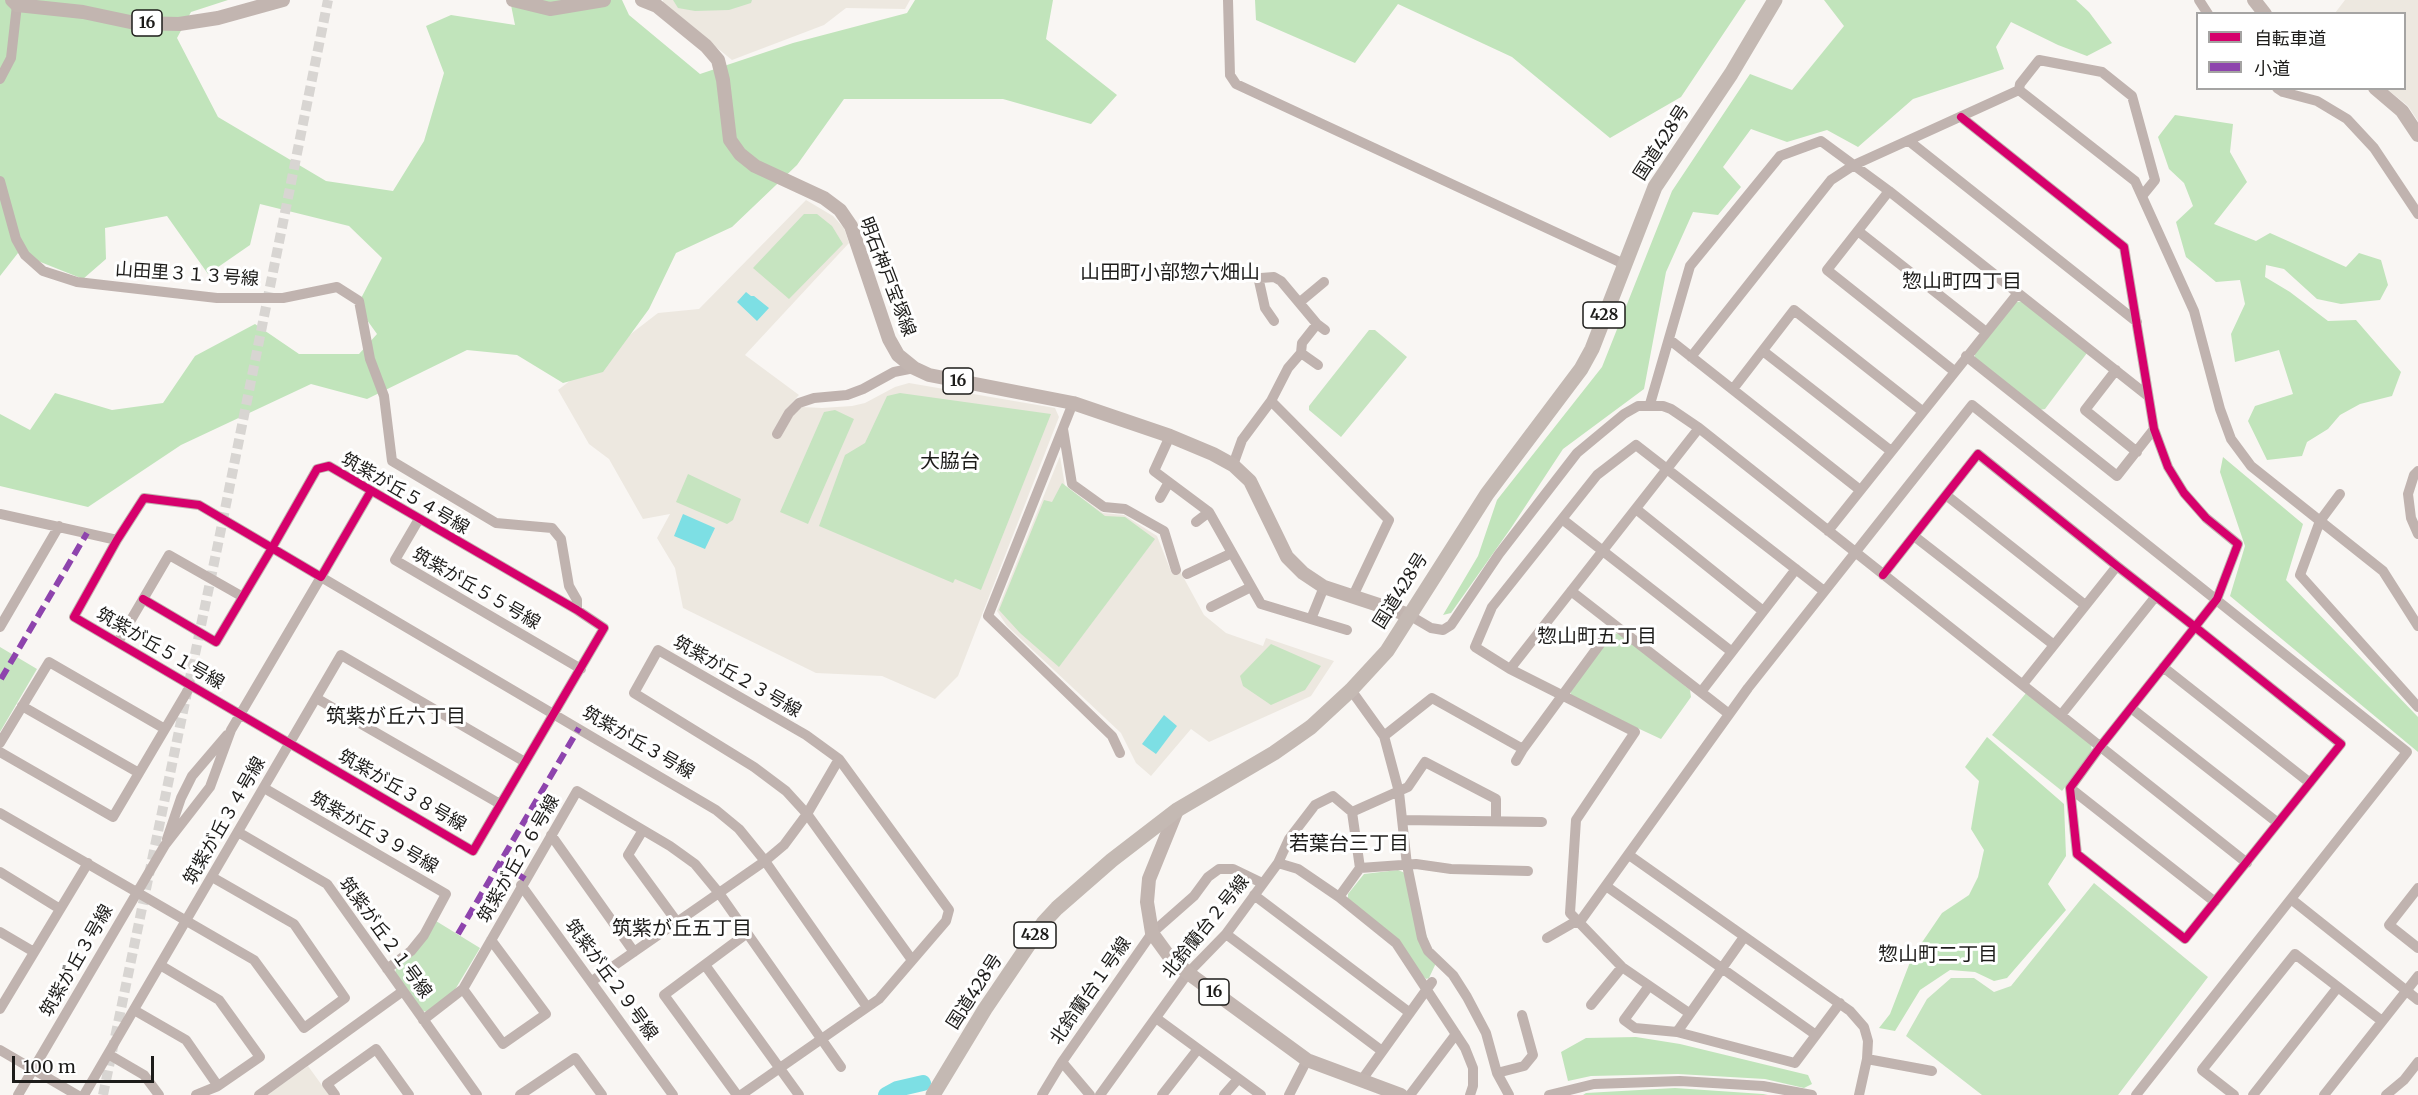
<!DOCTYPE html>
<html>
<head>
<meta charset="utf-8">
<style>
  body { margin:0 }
  #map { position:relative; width:2418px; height:1095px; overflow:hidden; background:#f9f6f3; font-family:Merriweather,"Noto Sans JP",serif }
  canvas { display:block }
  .legend { position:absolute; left:2196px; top:12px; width:210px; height:78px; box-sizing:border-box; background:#fff; border:2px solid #a5a4a3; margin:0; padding:8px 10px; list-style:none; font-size:18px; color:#1d1c1a }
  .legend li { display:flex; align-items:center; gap:12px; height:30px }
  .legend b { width:30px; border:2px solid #a5a4a3 }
  .scale { position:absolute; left:12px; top:1056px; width:142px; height:27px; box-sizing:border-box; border:3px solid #1d1c1a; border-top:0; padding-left:8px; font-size:18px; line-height:21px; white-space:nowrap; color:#1d1c1a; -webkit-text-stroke:4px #fff; paint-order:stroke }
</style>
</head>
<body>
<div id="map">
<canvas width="2418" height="1095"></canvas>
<ul class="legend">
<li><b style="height:8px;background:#d6006c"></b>自転車道</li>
<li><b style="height:8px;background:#8e44ad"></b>小道</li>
</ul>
<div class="scale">100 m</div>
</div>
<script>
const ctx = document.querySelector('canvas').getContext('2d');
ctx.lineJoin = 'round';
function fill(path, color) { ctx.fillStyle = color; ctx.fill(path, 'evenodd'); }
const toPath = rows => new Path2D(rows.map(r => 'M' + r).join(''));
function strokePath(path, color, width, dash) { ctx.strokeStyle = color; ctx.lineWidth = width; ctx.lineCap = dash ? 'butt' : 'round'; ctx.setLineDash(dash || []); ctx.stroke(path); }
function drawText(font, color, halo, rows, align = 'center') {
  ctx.font = font + ' Merriweather,"Noto Sans JP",serif'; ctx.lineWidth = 6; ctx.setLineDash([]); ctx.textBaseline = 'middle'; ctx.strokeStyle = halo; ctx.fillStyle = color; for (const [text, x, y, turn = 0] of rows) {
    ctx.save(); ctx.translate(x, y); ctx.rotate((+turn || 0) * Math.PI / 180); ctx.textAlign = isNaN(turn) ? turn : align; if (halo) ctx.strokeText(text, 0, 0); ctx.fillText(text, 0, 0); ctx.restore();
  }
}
fill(toPath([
  [663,0,910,0,905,9,846,8,824,25,732,60,663,4],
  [2345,0,2418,0,2418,121,2408,106,2387,89,2404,88,2404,14,2335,13],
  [806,200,833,216,844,228,849,243,745,355,799,395,787,408,772,433,781,437,793,415,802,407,822,408,852,406,865,403,895,387,909,383,1055,408,1059,417,958,676,935,699,882,676,816,673,683,608,675,568,657,538,670,514,643,519,609,459,589,444,558,390,658,313,699,309],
  [1060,456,1065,486,1103,513,1124,515,1157,536,1172,574,1180,571,1204,615,1226,633,1263,646,1266,638,1334,661,1311,696,1209,742,1191,729,1151,776,1136,763,1121,733,1007,626,997,611],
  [308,1066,329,1095,267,1095]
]), '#ede8e0');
fill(toPath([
  [673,0,752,0,751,3,729,10,695,11,678,8],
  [804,214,817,214,832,226,843,244,789,299,753,268],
  [2022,301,2087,353,2045,409,2039,410,1975,358,1975,352,2013,303],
  [1369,330,1375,330,1407,357,1341,437,1309,410,1309,406],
  [900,393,1051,414,981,590,955,579,953,583,819,526,845,455,865,443,887,396],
  [835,410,854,419,808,524,780,512,824,412],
  [688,474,741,499,733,520,727,524,676,502],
  [1062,483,1105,516,1125,517,1155,539,1059,667,1020,633,999,610,1044,500,1052,502],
  [1619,633,1690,690,1691,697,1661,739,1571,697,1570,688,1614,634],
  [1271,644,1321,666,1305,690,1271,705,1243,686,1240,676],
  [0,647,37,669,0,732],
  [2026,693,2091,744,2092,752,2062,791,1992,735],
  [1398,870,1405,873,1436,963,1429,978,1426,979,1348,899,1348,894,1364,874],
  [2094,883,2208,977,2118,1095,1982,1095,1906,1036,1927,999,1951,978,1974,978,1994,992,2011,986],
  [436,921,480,948,453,993,428,1012,422,1011,395,974,396,968]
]), '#c6e4c0');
fill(toPath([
  [0,0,228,0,191,12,177,38,218,117,326,181,393,191,424,141,444,73,426,26,451,15,515,25,510,0,622,0,629,15,700,74,793,43,907,13,915,0,1053,0,1046,39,1117,95,1091,124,1003,99,844,99,797,165,732,227,676,253,649,309,603,372,563,383,517,355,467,350,367,399,311,384,181,445,88,507,0,486,0,414,30,430,55,393,112,410,163,403,195,356,255,324,299,354,359,354,377,334,357,306,382,258,349,226,260,204,250,245,208,274,167,216,105,228,106,259,83,279,18,253,0,276],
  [1255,0,1746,0,1681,97,1610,138,1512,57,1398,4,1355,63,1256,20],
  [1824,0,2076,0,2089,12,2112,43,2087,56,2058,45,2011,22,1996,47,2004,69,1913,99,1858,147,1827,130,1787,142,1751,129,1723,167,1741,187,1718,215,1693,212,1666,272,1644,389,1563,449,1511,528,1451,613,1443,615,1478,556,1497,500,1602,367,1672,191,1750,74,1792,90,1844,26],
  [2175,115,2233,124,2230,152,2247,182,2214,224,2256,241,2270,233,2346,267,2359,253,2381,260,2388,285,2380,300,2341,304,2317,299,2284,269,2266,265,2265,277,2290,292,2328,321,2356,320,2401,372,2392,396,2360,404,2340,415,2328,429,2307,442,2302,456,2267,460,2248,421,2255,406,2293,394,2279,350,2235,362,2231,334,2245,304,2240,280,2216,282,2186,257,2176,222,2193,206,2184,183,2169,169,2158,137],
  [2223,457,2303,524,2286,580,2418,717,2418,752,2230,596,2245,546,2220,472],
  [1987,737,2064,804,2066,856,2048,884,2066,910,2007,978,1994,981,1975,972,1950,970,1920,990,1895,1031,1879,1028,1890,1014,1912,957,1942,913,1969,895,1978,877,1984,850,1971,829,1979,781,1965,767],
  [1636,1037,1680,1044,1808,1075,1812,1084,1804,1088,1765,1079,1678,1074,1591,1076,1568,1081,1561,1052,1586,1038],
  [1675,1088,1763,1094,1768,1095,1583,1095,1586,1093]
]), '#c1e4bb');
fill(toPath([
  [746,292,751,296,754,296,769,308,757,321,737,302],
  [683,514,715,528,705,549,674,536],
  [1164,715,1177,726,1156,754,1142,744]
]), '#7ddfe4');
strokePath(toPath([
  [886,1095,897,1089,923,1083]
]), '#7ddfe4', 16);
strokePath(toPath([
  [103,1095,218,544,328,0]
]), '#d8d5d2', 10, [10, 5]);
strokePath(toPath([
  [1228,0,1230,75,1236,84,1624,264],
  [2199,0,2208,14],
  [0,79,11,58,17,5],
  [2277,88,2283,92,2317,101,2347,119,2374,148,2418,214],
  [2019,90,2135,181,2194,311,2220,409,2231,439,2251,466,2383,571,2418,626],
  [1909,141,2137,322],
  [0,181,16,239,25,255,43,271,77,282,217,298,283,298,337,287,359,301,370,359,384,396,392,461,496,523,552,528,561,539,569,586,577,600,577,610],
  [1889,191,1827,270,1954,371],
  [1858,231,1986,332],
  [1300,302,1324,282],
  [1274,321,1265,308,1259,281,1261,278,1274,277,1281,281,1317,324,1325,330],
  [1670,340,1860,490],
  [1763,351,1891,451],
  [1301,353,1318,365],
  [1966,356,2117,476,2154,429],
  [1691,357,1831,180,1854,165,2019,90,2020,84,2039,60,2102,72,2132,96,2155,180,2142,196],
  [2116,370,2085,410,2137,452],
  [1733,389,1794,310,1922,411],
  [1271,401,1389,520,1353,596],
  [1073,403,988,616,1112,736,1120,753],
  [1650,404,1690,266,1780,156,1821,141,1889,191,2148,396],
  [1063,429,1072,484,1104,507,1125,509,1164,531,1176,570],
  [777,434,789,413,799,403,814,398,847,395,863,389,894,372,914,368],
  [1170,436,1154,471,1209,512,1261,604,1347,630],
  [1233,465,1242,440,1271,401,1288,368,1301,353,1302,343,1317,324],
  [2418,471,2414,475,2408,494,2411,518,2418,534],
  [2340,494,2320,521,2300,575,2418,707],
  [1946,495,2085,605],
  [1160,498,1169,482],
  [1636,509,1763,611],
  [0,514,117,540],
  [419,519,395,560,581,669],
  [1562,519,1732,652],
  [1196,522,1209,512],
  [1828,531,2018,293],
  [1914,536,2054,645],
  [1187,574,1232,553],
  [1883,575,1978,454,2117,566,2195,627,2341,744,2185,939,2077,854,2070,788,2100,747,2195,627,2217,599,2238,544,2206,518,2184,493,2168,467,2154,429,2124,247,1961,117],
  [1571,591,1729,714],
  [143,599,216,642,272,548,317,469,329,466,577,610,604,628,473,851,74,617,117,540,144,498,199,505,272,548,321,577,371,491],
  [1211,607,1251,587],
  [1409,615,1431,628,1443,630,1451,625,1499,554,1577,453,1624,414,1638,406,1663,406,1671,409,1699,428,2247,863],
  [1311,619,1324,587],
  [0,627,59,526],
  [118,642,169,555,243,597],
  [2163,667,2310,783],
  [1510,669,1699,428],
  [2023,684,2117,566],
  [1351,690,1384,736,1399,792,1407,865,1422,938,1428,951,1453,975,1467,997,1486,1033,1497,1073,1509,1095],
  [1701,692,1796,569],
  [316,698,500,804],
  [22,706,139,773],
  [2131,708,2278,823],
  [2061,715,2156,596],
  [1384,736,1432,698,1523,749,1614,625],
  [0,743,49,662,165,729],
  [0,752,113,817,191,685],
  [1516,761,1523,749],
  [264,788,446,894,424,935,411,951,387,969],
  [2070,788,2215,902],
  [1352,812,1408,787,1425,762,1496,799,1496,821],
  [0,813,254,960,304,1028,345,998,294,924,212,877],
  [1402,820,1542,822],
  [643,830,628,855,677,922],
  [238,832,327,884,477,1095],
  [551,835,634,952],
  [167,839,181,798,192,776,227,735],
  [1629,855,1850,1011,1864,1027,1868,1041,1867,1059,1859,1095],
  [1278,863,1289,839,1315,805,1333,796,1352,812,1360,868,1339,897],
  [1360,868,1416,864,1451,869,1528,871],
  [0,872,60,909],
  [521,885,673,1095],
  [1606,886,1816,1035],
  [2418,888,2389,925,2418,948],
  [1254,895,1410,1013],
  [2291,899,2418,1000],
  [0,932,34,952],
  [1226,934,1382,1051],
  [1547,938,1573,923,1579,923,1748,688,1972,405,2407,752,2136,1095],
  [160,965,219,1000,260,1057,218,1086,196,1095],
  [705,965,799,1095],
  [592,981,765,861,784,845,807,814,839,759],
  [1649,986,1624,1020,1635,1028,1677,1032,1795,1063,1840,1003],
  [463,989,503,1044,546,1014,491,940],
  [1591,1005,1622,967],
  [0,1009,88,863],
  [134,1010,186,1040,218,1086],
  [1689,1013,1622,967,1570,913,1576,820,1635,732,1510,669,1475,647,1492,607,1597,475,1636,445,1824,591],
  [1156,1018,1261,1095],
  [423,1020,463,989,577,791,670,846,695,864,719,893,841,1067],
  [1677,1032,1744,937],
  [0,1050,77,1095],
  [108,1054,144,1075,159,1095],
  [1867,1059,1932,1071],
  [1497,1073,1524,1066,1533,1055,1522,1015],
  [1361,1081,1432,982],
  [18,1095,165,845,210,787,231,730,321,577,716,810,739,829,765,861,867,1007],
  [84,1095,341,655,525,762],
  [259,1095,403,991],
  [335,1095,327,1084,376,1049,409,1095],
  [520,1095,575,1058,602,1095],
  [737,1095,664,995,746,934],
  [741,1095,879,999,946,921,949,910,839,759,806,735,658,650,634,693,754,767,786,791,807,814,912,960],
  [1042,1095,1062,1062],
  [1090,1095,1062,1062,1152,933,1194,896,1208,877,1219,869,1233,869,1262,883],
  [1100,1095,1188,973,1226,934,1278,863,1298,869,1339,897,1396,943,1465,1048,1473,1068,1473,1086,1470,1095],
  [1162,1095,1198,1049],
  [1224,1095,1238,1079],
  [1289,1095,1307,1060],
  [1410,1095,1456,1034],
  [1549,1095,1594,1084,1680,1081,1763,1086,1812,1095],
  [2234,1095,2202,1070,2295,954,2382,1021],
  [2253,1095,2338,987],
  [2324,1095,2418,976],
  [2386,1095,2404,1080,2418,1062]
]), '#c0b3af', 10);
strokePath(toPath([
  [12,0,17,5,83,12,135,23,179,24,218,18,283,0],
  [513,0,550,9,604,0],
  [642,0,657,6,706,46,718,60,723,80,730,140,740,154,755,166,824,198,840,210,851,226,889,339,898,355,914,368,929,375,1073,403,1170,436,1213,454,1233,465,1250,481,1287,557,1303,573,1324,587,1409,615],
  [2254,0,2265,14],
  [2375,88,2402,111,2418,135],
  [1177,810,1149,879,1147,902,1152,933,1168,955,1188,973,1307,1060,1401,1095]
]), '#c2b5b0', 14);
strokePath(toPath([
  [933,1095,985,1009,1044,922,1057,908,1112,860,1177,810,1274,753,1311,727,1351,690,1387,651,1487,494,1581,369,1592,349,1655,187,1731,74,1775,0]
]), '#c4b9b3', 15);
strokePath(toPath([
  [1,679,87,533],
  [500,863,525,879],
  [458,934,579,728]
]), '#8e44ad', 6, [12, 6]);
strokePath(toPath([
  [1883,575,1978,454,2117,566,2195,627,2341,744,2185,939,2077,854,2070,788,2100,747,2195,627,2217,599,2238,544,2206,518,2184,493,2168,467,2154,429,2124,247,1961,117],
  [143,599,216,642,272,548,317,469,329,466,577,610,604,628,473,851,74,617,117,540,144,498,199,505,272,548,321,577,371,491]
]), '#d6006c', 8);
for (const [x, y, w] of [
  [147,23,30],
  [1604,315,42],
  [958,381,30],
  [1035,935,42],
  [1214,992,30]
]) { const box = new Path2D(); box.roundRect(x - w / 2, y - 13, w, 26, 4.5); ctx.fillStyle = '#fff'; ctx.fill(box); strokePath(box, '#1d1c1a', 1.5); }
drawText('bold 16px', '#1d1c1a', null, [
  ["16",147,23],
  ["428",1604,315],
  ["16",958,381],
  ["428",1035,935],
  ["16",1214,992]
]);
drawText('18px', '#1d1c1a', '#fff', [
  ["国道428号",1662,143,-57],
  ["山田里３１３号線",187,275,4],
  ["明石神戸宝塚線",887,277,69],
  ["筑紫が丘５４号線",405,494,30],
  ["筑紫が丘５５号線",476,589,30],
  ["国道428号",1401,591,-58],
  ["筑紫が丘５１号線",160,649,30],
  ["筑紫が丘２３号線",737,677,30],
  ["筑紫が丘３号線",638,743,30],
  ["筑紫が丘３８号線",402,791,30],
  ["筑紫が丘３４号線",225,821,-60],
  ["筑紫が丘３９号線",374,833,30],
  ["筑紫が丘２６号線",519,859,-60],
  ["北鈴蘭台２号線",1206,927,-51],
  ["筑紫が丘２１号線",385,938,54],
  ["筑紫が丘３号線",77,961,-60],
  ["筑紫が丘２９号線",611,980,54],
  ["北鈴蘭台１号線",1091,991,-55],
  ["国道428号",975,992,-57]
]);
drawText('20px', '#1d1c1a', '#fff', [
  ["山田町小部惣六畑山",1170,273],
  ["惣山町四丁目",1962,282],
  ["大脇台",950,462],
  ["惣山町五丁目",1597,637],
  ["筑紫が丘六丁目",396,717],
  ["若葉台三丁目",1349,844],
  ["筑紫が丘五丁目",682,929],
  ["惣山町二丁目",1938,955]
]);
</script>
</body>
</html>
